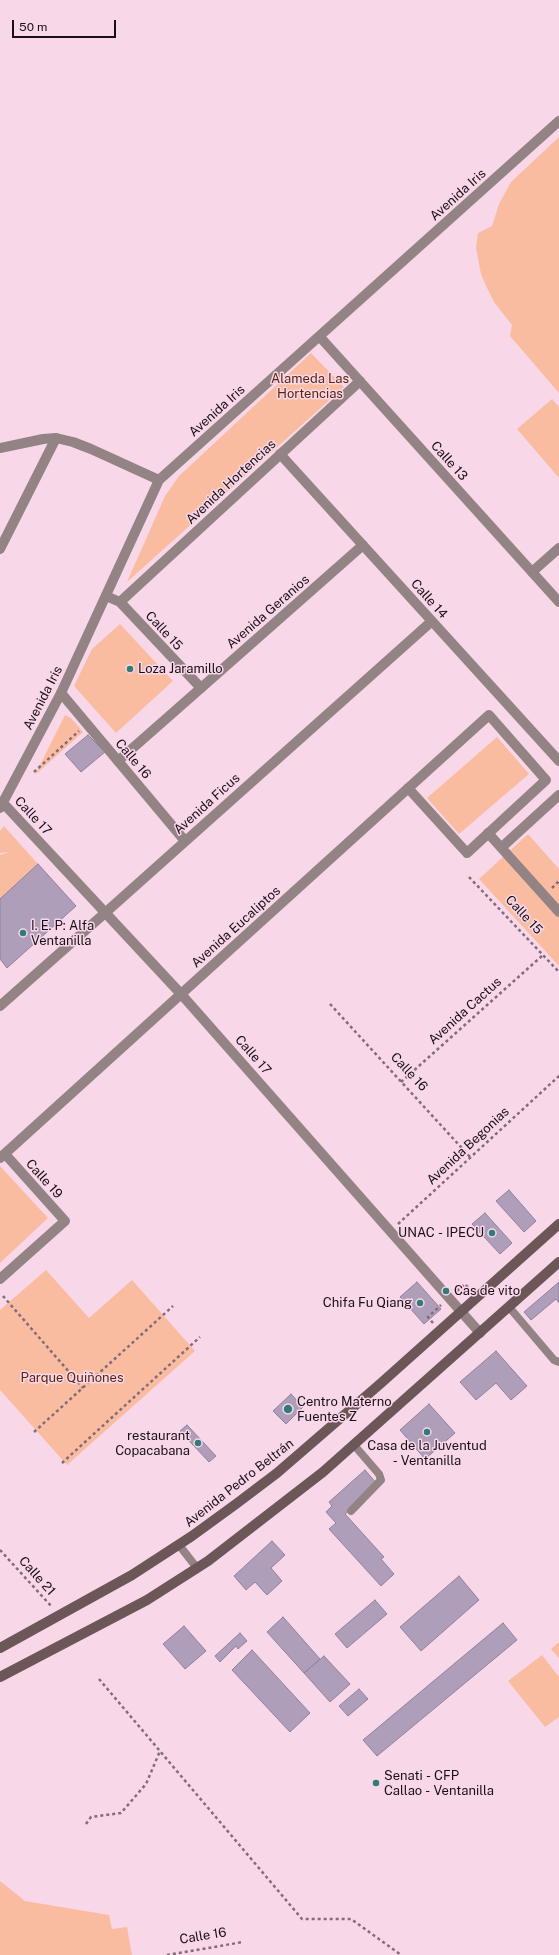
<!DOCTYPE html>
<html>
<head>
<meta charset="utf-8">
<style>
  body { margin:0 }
  #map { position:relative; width:559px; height:1955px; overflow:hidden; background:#f8d7e9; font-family:"Public Sans",sans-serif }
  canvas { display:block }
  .scale { position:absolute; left:12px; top:20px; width:104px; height:18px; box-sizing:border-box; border:2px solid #1a0f16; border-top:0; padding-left:5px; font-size:12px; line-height:14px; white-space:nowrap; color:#1a0f16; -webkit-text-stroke:3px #f8d7e9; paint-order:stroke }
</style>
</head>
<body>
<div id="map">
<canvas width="559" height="1955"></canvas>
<div class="scale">50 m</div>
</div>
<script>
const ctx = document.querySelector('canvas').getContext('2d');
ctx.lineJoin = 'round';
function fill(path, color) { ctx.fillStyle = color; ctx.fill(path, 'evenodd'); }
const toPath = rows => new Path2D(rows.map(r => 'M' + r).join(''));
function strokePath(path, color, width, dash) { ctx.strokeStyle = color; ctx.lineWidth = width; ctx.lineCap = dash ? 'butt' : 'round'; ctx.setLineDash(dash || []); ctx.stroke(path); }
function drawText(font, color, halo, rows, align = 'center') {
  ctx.font = font + ' "Public Sans",sans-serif'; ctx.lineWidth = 3; ctx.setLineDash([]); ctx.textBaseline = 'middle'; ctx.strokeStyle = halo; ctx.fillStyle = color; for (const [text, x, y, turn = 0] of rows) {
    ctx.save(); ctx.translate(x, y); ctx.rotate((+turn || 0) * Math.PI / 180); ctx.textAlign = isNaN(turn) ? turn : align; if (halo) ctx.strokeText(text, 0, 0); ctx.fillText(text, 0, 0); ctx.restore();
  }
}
fill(toPath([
  [559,137,559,393,510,336,512,325,494,302,486,286,481,274,476,248,478,233,492,226,499,204,511,182],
  [311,353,344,387,127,582,165,496,179,476],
  [552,399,559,407,559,478,517,429],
  [120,624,173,681,116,733,74,686,92,649],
  [65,715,71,718,83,732,35,775],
  [497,737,529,774,459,834,427,798],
  [4,826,38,864,0,899,0,855,9,852,0,853,0,831],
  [528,834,559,869,559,966,479,879],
  [0,1166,48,1218,0,1263],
  [46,1270,89,1318,132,1280,195,1351,67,1465,0,1390,0,1310],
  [559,1642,559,1658,551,1649],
  [542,1655,559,1677,559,1717,545,1727,508,1681],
  [0,1881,25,1901,109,1915,112,1929,127,1927,132,1955,0,1955]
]), '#fabca0');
const building = toPath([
  [88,735,105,752,81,772,65,754,88,735],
  [38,864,76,906,7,968,0,959,0,899,38,864],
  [509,1190,536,1221,524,1232,496,1201,509,1190],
  [485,1213,512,1243,500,1254,472,1224,485,1213],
  [417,1282,441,1309,424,1324,400,1297,417,1282],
  [559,1282,559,1303,556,1299,531,1320,524,1312,559,1282],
  [496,1351,527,1386,511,1400,496,1383,476,1400,460,1382,496,1351],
  [291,1394,303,1407,286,1424,273,1411,291,1394],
  [429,1404,455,1433,425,1459,400,1430,429,1404],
  [187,1425,216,1456,209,1462,180,1431,187,1425],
  [365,1470,378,1485,345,1514,384,1557,381,1559,394,1574,381,1586,329,1529,336,1523,326,1512,332,1506,329,1502,365,1470],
  [272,1541,285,1555,271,1568,282,1581,267,1595,255,1582,246,1590,234,1576,272,1541],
  [459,1576,479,1600,421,1651,400,1627,459,1576],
  [375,1600,387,1614,347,1648,335,1634,375,1600],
  [283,1617,320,1659,304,1673,267,1632,283,1617],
  [503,1623,517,1640,377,1756,363,1740,503,1623],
  [184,1626,206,1651,185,1669,163,1644,184,1626],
  [240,1633,247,1641,238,1649,236,1646,220,1662,215,1656,240,1633],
  [252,1650,310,1713,290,1732,232,1670,252,1650],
  [324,1656,350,1684,330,1702,304,1673,324,1656],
  [359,1689,368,1699,348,1716,339,1706,359,1689]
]);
fill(building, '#af9eb9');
strokePath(building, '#91819b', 1);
strokePath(toPath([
  [34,772,79,731],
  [469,877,559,972],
  [552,888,559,881],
  [330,1004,470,1157],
  [401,1082,543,955],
  [398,1224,559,1076],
  [457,1291,465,1284,470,1290],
  [3,1296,83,1388],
  [433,1323,428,1317,441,1305],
  [34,1432,173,1306],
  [62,1463,200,1337],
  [0,1550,52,1607],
  [99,1679,302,1919,351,1919,401,1955],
  [86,1824,91,1817,121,1813,146,1784,160,1751],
  [167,1955,243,1942]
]), '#816c78', 2.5, [3, 3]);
strokePath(toPath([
  [509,1307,554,1360,559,1362],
  [351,1511,381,1480,379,1474,354,1445],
  [179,1545,197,1568]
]), '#938384', 8);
strokePath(toPath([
  [280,454,559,761],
  [0,549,56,438],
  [532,572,559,602],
  [201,688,363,545],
  [118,761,185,841],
  [488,833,559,912],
  [502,847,559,795],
  [105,913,432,621]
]), '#938384', 10);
strokePath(toPath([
  [320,337,532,572,559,548],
  [120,602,360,381],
  [61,693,118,761,201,688,120,602,106,596],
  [0,1006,105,913],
  [0,1158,489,715,546,780,467,853,408,788],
  [0,1279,65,1221,5,1154]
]), '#938384', 10);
strokePath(toPath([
  [0,448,43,439,56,438,73,442,91,449,159,480],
  [3,803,181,994,480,1333],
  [0,808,61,693,159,480,559,121]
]), '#938384', 10);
strokePath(toPath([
  [0,1648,132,1575,192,1536,236,1504,277,1473,380,1384,559,1224],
  [0,1677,147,1600,208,1561,323,1472,559,1262]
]), '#6d5658', 10);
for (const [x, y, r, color] of [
  [130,669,4,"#337b76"],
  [23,933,4,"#337b76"],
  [492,1233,4,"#337b76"],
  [446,1291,4,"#337b76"],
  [420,1303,4,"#337b76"],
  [288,1409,5,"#337b76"],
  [427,1432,4,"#337b76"],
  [198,1443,4,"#337b76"],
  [376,1783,4,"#337b76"]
]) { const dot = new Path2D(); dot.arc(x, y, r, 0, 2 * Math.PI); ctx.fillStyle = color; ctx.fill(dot); strokePath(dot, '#f8d7e9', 1.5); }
drawText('13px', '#1a0f16', '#f8d7e9', [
  ["Avenida Iris",458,195,-42],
  ["Avenida Iris",217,411,-42],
  ["Calle 13",449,461,48],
  ["Avenida Hortencias",231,482,-43],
  ["Calle 14",429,599,48],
  ["Avenida Geranios",268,612,-41],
  ["Calle 15",164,631,47],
  ["Avenida Iris",43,698,-63],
  ["Calle 16",133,759,50],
  ["Avenida Ficus",207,804,-42],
  ["Calle 17",33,816,47],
  ["Calle 15",524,915,47],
  ["Avenida Eucaliptos",236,927,-42],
  ["Avenida Cactus",465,1011,-42],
  ["Calle 17",253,1055,49],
  ["Calle 16",409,1072,47],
  ["Avenida Begonias",468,1146,-43],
  ["Calle 19",44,1179,48],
  ["Avenida Pedro Beltrán",239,1483,-38],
  ["Calle 21",37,1576,48],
  ["Calle 16",203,1936,-9]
]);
drawText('13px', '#59250a', '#f8d7e9', [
  ["Alameda Las",310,379],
  ["Hortencias",310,394],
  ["Parque Quiñones",72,1378]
]);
drawText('13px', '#1a0f16', '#f8d7e9', [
  ["Loza Jaramillo",138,669],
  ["I. E. P: Alfa",31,926],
  ["Ventanilla",31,941],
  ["UNAC - IPECU",484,1233,"right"],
  ["Cas de vito",454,1291],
  ["Chifa Fu Qiang",412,1303,"right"],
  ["Centro Materno",297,1402],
  ["Fuentes Z",297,1417],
  ["restaurant",190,1436,"right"],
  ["Copacabana",190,1451,"right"],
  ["Casa de la Juventud",427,1446,"center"],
  ["- Ventanilla",427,1461,"center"],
  ["Senati - CFP",384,1776],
  ["Callao - Ventanilla",384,1791]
], 'left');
</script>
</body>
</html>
